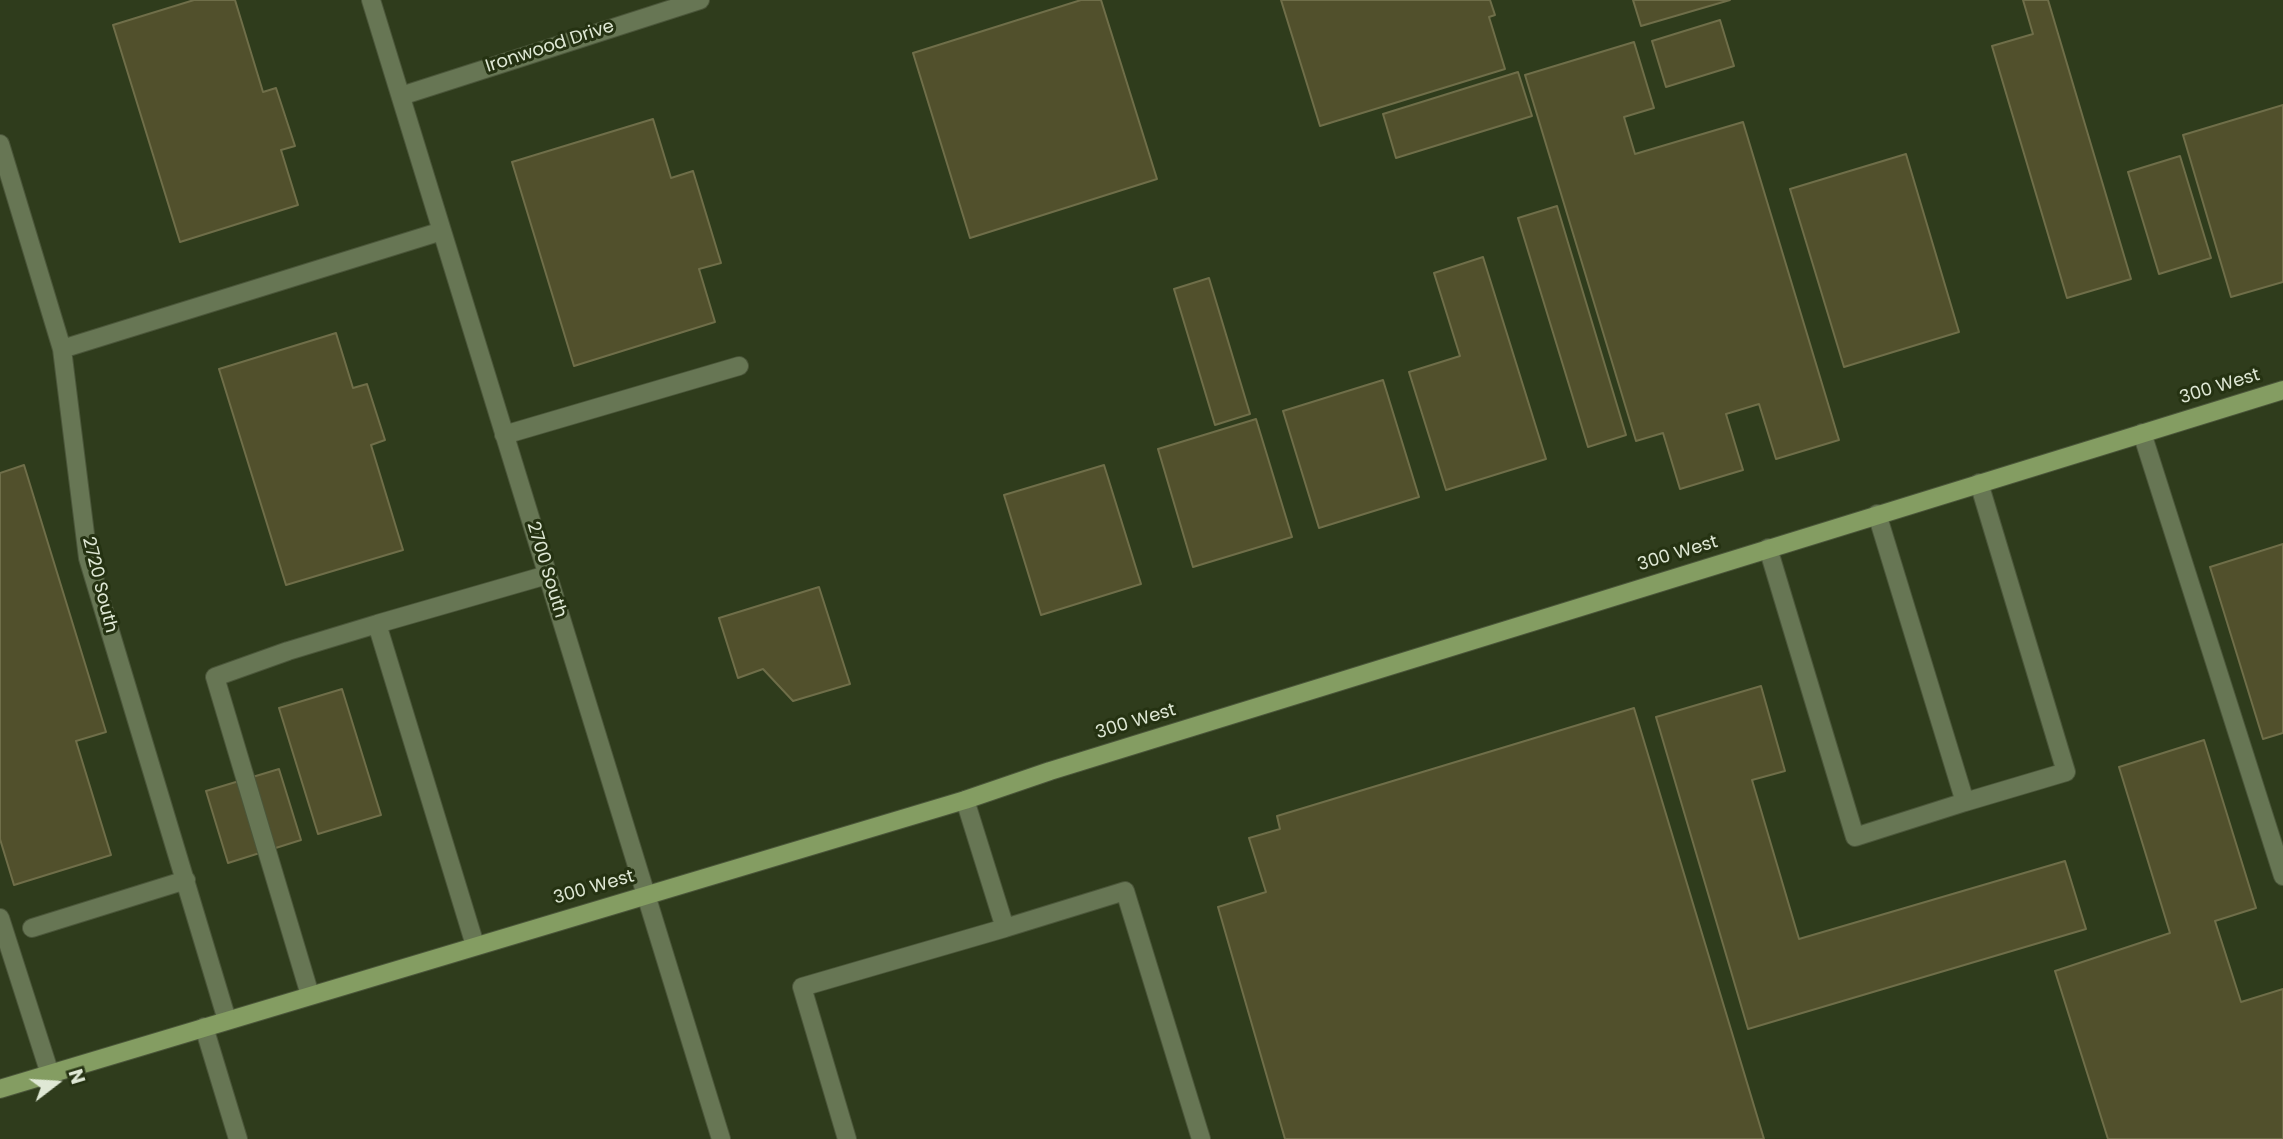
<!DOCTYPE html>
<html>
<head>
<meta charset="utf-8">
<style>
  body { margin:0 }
  #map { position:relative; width:2283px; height:1139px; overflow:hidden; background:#2f3c1c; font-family:Poppins,sans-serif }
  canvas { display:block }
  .north { position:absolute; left:21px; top:1048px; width:70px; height:70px; -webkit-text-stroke:5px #253212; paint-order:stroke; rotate:73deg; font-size:19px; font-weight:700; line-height:28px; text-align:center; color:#dfe8d5 }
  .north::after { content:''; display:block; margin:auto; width:24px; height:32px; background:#dfe8d5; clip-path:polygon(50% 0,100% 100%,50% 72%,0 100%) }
</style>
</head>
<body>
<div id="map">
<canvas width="2283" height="1139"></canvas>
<div class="north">N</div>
</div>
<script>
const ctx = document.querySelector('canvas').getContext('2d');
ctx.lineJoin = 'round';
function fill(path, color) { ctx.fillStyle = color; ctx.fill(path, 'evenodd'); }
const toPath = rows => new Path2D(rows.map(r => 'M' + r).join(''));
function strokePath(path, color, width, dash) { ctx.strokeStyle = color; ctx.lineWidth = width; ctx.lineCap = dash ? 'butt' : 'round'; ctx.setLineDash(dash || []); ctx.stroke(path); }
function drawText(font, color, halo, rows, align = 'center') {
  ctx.font = font + ' Poppins,sans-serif'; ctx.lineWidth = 6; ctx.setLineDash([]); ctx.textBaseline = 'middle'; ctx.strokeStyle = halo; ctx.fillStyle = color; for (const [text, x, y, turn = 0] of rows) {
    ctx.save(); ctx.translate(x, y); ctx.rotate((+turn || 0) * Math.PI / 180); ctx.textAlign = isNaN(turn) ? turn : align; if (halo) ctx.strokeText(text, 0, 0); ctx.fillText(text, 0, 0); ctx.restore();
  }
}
const building = toPath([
  [194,0,235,0,263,92,276,88,295,146,281,150,298,205,180,242,113,25,194,0],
  [1081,0,1101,0,1157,179,970,238,913,53,1081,0],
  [1281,0,1490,0,1495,15,1489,17,1505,69,1320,126,1281,0],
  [1633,0,1730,0,1641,26,1633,0],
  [2023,0,2048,0,2131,279,2067,298,1992,46,2033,34,2023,0],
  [1720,20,1734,66,1666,87,1652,41,1720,20],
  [1634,42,1654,108,1624,117,1635,154,1743,122,1839,440,1776,459,1759,404,1726,414,1743,470,1680,489,1663,433,1636,441,1525,75,1634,42],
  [1518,72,1532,116,1396,158,1383,114,1518,72],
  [2283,105,2283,282,2231,297,2183,135,2283,105],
  [653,119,671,178,693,171,721,263,699,269,715,322,574,366,512,162,653,119],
  [1906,154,1959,332,1844,367,1790,189,1906,154],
  [2180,156,2211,258,2159,274,2128,172,2180,156],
  [1557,206,1626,435,1588,447,1518,218,1557,206],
  [1483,257,1546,459,1446,490,1409,372,1460,356,1434,273,1483,257],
  [1209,278,1250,414,1215,425,1174,289,1209,278],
  [336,333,353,388,367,384,385,440,371,445,403,550,286,585,219,369,336,333],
  [1383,380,1419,497,1319,528,1283,411,1383,380],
  [1256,419,1292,537,1193,567,1158,449,1256,419],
  [24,465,106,732,76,741,111,855,14,885,0,839,0,473,24,465],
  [1104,465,1141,584,1041,615,1004,495,1104,465],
  [2283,544,2283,733,2263,739,2210,567,2283,544],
  [819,587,850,684,793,701,763,669,738,678,719,618,819,587],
  [1761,686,1785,771,1752,780,1799,939,2065,861,2086,929,1748,1029,1656,717,1761,686],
  [342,689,381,815,318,834,279,708,342,689],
  [1634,708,1764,1139,1285,1139,1218,907,1266,892,1249,838,1280,829,1277,816,1634,708],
  [2204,740,2256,908,2215,921,2241,1002,2283,989,2283,1139,2108,1139,2055,971,2170,933,2119,767,2204,740],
  [279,769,301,840,228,863,206,791,279,769]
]);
fill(building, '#51502c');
strokePath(building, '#6f6e49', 2);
const minor = toPath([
  [371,0,721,1139],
  [401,96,700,0],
  [0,144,62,349,88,558,227,1020],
  [62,349,442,231],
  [2142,433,2283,876],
  [504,435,739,366],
  [1877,514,1965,802,2066,772,1979,483],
  [1768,548,1855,837,1965,802],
  [965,800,1005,928,1125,891,1201,1139],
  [0,918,50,1074],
  [32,928,186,880],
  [475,945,377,624,547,575],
  [310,995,215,677,288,651,377,624],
  [204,1027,238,1139],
  [847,1139,802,987,1005,928]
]);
const major = toPath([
  [0,1089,965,800,1050,771,2283,390]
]);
strokePath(minor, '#4b563a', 20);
strokePath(major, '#4b563a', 20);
strokePath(minor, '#677654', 18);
strokePath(major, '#849d62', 18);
drawText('18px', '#dfe8d5', '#253212', [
  ["Ironwood Drive",550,47,-18],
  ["300 West",2220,387,-17],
  ["300 West",1678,554,-17],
  ["2700 South",546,570,73],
  ["2720 South",99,585,76],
  ["300 West",1136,722,-17],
  ["300 West",594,888,-16]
]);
</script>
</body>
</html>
